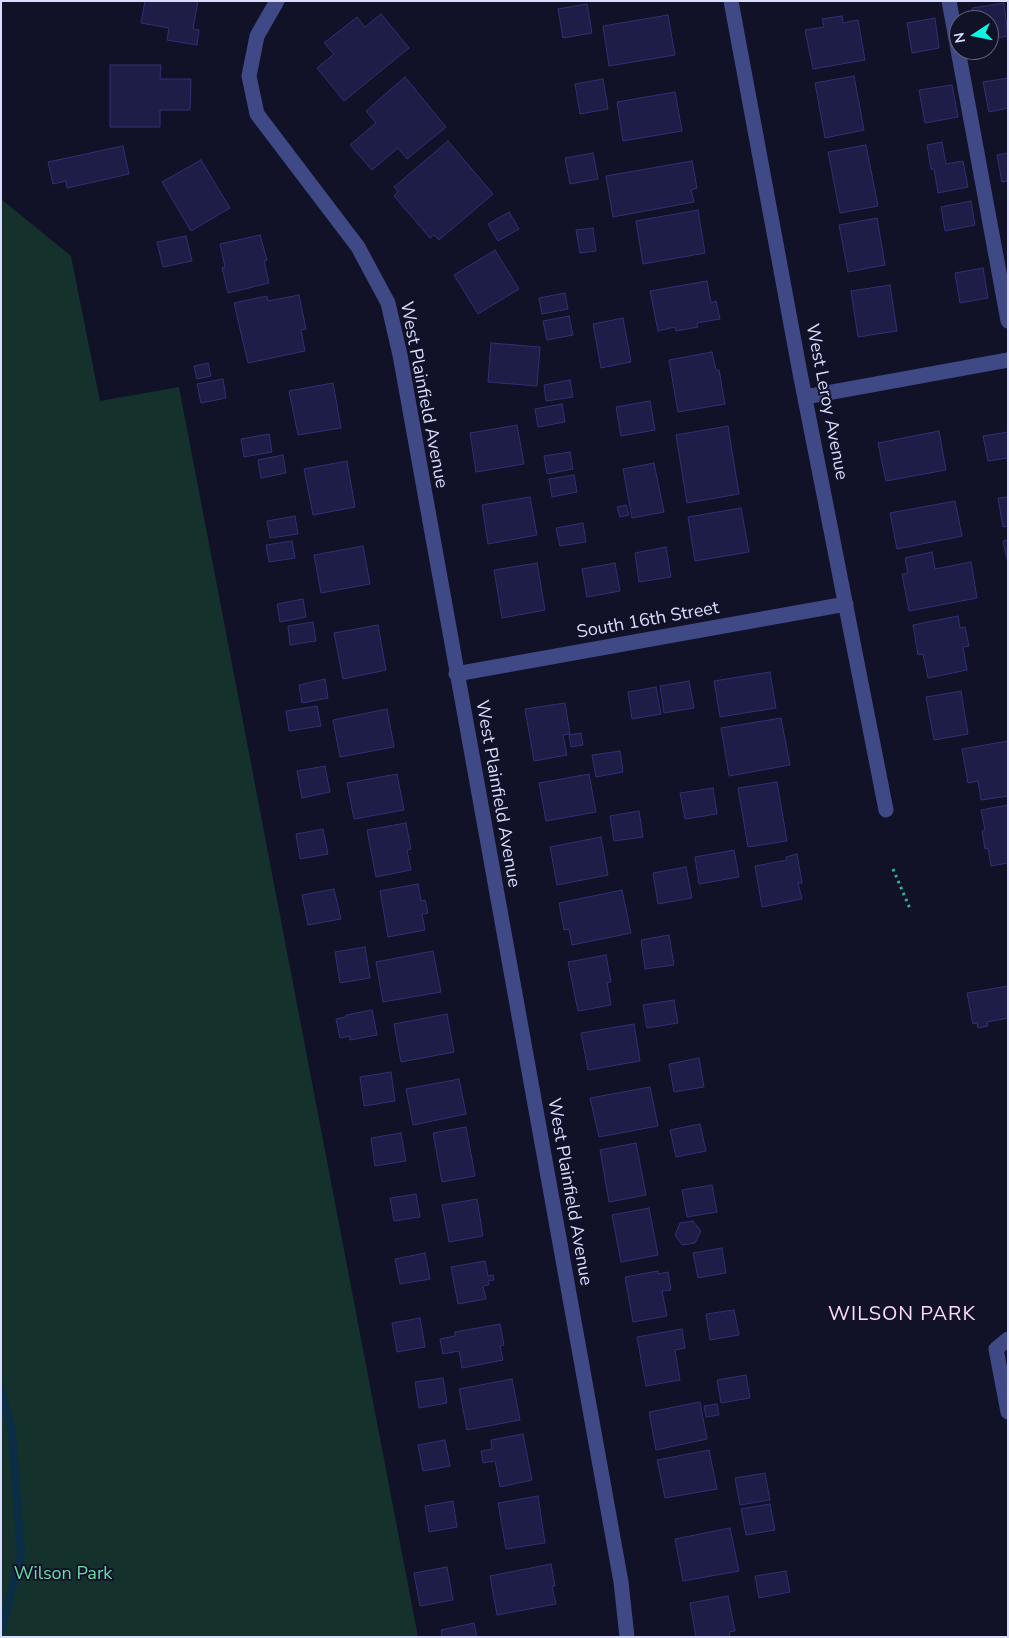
<!DOCTYPE html>
<html>
<head>
<meta charset="utf-8">
<style>
  body { margin:0 }
  #map { position:relative; width:1009px; height:1638px; overflow:hidden; background:#111228; font-family:"Nunito Sans",sans-serif }
  canvas { display:block }
  .frame { position:absolute; inset:0; border:2px solid #d9dcfe; pointer-events:none }
  .north { position:absolute; left:949px; top:10px; width:50px; height:50px; box-sizing:border-box; background:#111228; border:1px solid #61637e; border-radius:50%; rotate:259deg; font-size:14px; font-weight:700; line-height:20px; text-align:center; color:#d9dcfe }
  .north::after { content:''; display:block; margin:auto; width:18px; height:22px; background:#0cf7e0; clip-path:polygon(50% 0,100% 100%,50% 72%,0 100%) }
</style>
</head>
<body>
<div id="map">
<canvas width="1009" height="1638"></canvas>
<div class="frame"></div>
<div class="north">N</div>
</div>
<script>
const ctx = document.querySelector('canvas').getContext('2d');
ctx.lineJoin = 'round';
function fill(path, color) { ctx.fillStyle = color; ctx.fill(path, 'evenodd'); }
const toPath = rows => new Path2D(rows.map(r => 'M' + r).join(''));
function strokePath(path, color, width, dash) { ctx.strokeStyle = color; ctx.lineWidth = width; ctx.lineCap = dash ? 'butt' : 'round'; ctx.setLineDash(dash || []); ctx.stroke(path); }
function drawText(font, color, halo, rows, align = 'center') {
  ctx.font = font + ' "Nunito Sans",sans-serif'; ctx.lineWidth = 4; ctx.setLineDash([]); ctx.textBaseline = 'middle'; ctx.strokeStyle = halo; ctx.fillStyle = color; for (const [text, x, y, turn = 0] of rows) {
    ctx.save(); ctx.translate(x, y); ctx.rotate((+turn || 0) * Math.PI / 180); ctx.textAlign = isNaN(turn) ? turn : align; if (halo) ctx.strokeText(text, 0, 0); ctx.fillText(text, 0, 0); ctx.restore();
  }
}
fill(toPath([
  [1,199,71,256,100,401,179,387,418,1637,1,1637]
]), '#14322b');
strokePath(toPath([
  [1,1390,12,1431,21,1554,1,1632]
]), '#0c2d46', 8);
const building = toPath([
  [145,1,198,1,193,29,199,30,197,45,167,40,169,28,141,23,145,1],
  [1004,3,1008,36,989,39,989,20,974,20,972,8,1004,3],
  [587,4,592,33,563,38,558,9,587,4],
  [381,14,409,48,344,101,317,68,334,54,324,43,357,17,365,27,381,14],
  [668,15,675,55,609,66,603,26,668,15],
  [842,16,843,23,858,20,865,60,813,69,805,30,824,27,822,19,842,16],
  [935,18,939,48,912,53,907,23,935,18],
  [110,65,161,65,160,79,191,79,190,110,160,110,160,127,110,127,110,65],
  [854,76,864,130,825,138,815,83,854,76],
  [405,77,446,127,407,159,398,148,372,170,350,145,376,123,366,111,405,77],
  [1008,78,1008,108,989,112,983,82,1008,78],
  [603,79,608,109,580,114,575,84,603,79],
  [952,85,958,117,925,123,919,90,952,85],
  [675,92,682,131,623,141,617,102,675,92],
  [448,141,493,194,439,240,434,235,430,238,394,196,398,192,394,187,448,141],
  [942,142,946,164,963,161,968,187,938,193,934,169,931,169,927,145,942,142],
  [866,145,878,206,840,213,828,152,866,145],
  [123,146,129,174,67,188,66,181,53,184,48,162,123,146],
  [593,153,598,179,570,184,565,158,593,153],
  [1008,153,1008,181,1002,182,997,155,1008,153],
  [201,160,230,208,191,231,162,182,201,160],
  [692,161,697,188,691,190,694,202,613,217,606,176,692,161],
  [971,201,975,225,945,231,941,207,971,201],
  [698,210,705,253,643,264,636,221,698,210],
  [509,212,519,229,498,241,488,224,509,212],
  [877,218,885,265,848,272,839,225,877,218],
  [593,228,596,251,580,253,576,230,593,228],
  [260,235,267,260,264,261,269,283,228,293,222,268,225,267,220,244,260,235],
  [186,236,192,261,163,267,157,242,186,236],
  [495,250,519,289,478,314,454,275,495,250],
  [983,268,988,298,960,303,955,273,983,268],
  [707,281,711,303,716,301,720,319,697,323,698,327,676,331,675,327,658,331,650,291,707,281],
  [890,285,897,331,858,337,851,291,890,285],
  [565,293,568,309,542,314,539,298,565,293],
  [299,295,306,329,301,330,305,351,248,363,234,303,267,296,268,301,299,295],
  [569,316,573,335,547,340,543,321,569,316],
  [623,318,631,362,601,368,593,324,623,318],
  [491,343,540,347,537,386,488,382,491,343],
  [712,352,716,370,719,370,725,404,678,412,669,360,712,352],
  [208,363,211,376,197,379,194,366,208,363],
  [223,379,226,398,201,403,197,384,223,379],
  [570,380,573,397,546,401,544,385,570,380],
  [333,383,341,428,298,435,289,391,333,383],
  [650,401,655,430,621,436,616,407,650,401],
  [562,404,565,422,538,427,535,409,562,404],
  [517,425,524,464,476,472,470,433,517,425],
  [728,426,739,494,687,503,676,435,728,426],
  [939,431,946,470,886,481,878,443,939,431],
  [1008,432,1008,458,988,461,983,436,1008,432],
  [269,434,272,452,244,457,241,439,269,434],
  [570,452,573,469,547,474,544,456,570,452],
  [283,455,286,473,261,478,258,460,283,455],
  [347,461,355,507,313,515,304,469,347,461],
  [654,463,664,512,632,518,623,469,654,463],
  [574,475,577,492,552,497,549,479,574,475],
  [530,497,537,535,488,544,482,505,530,497],
  [1008,497,1008,526,1003,527,998,498,1008,497],
  [955,501,962,536,897,549,890,513,955,501],
  [626,505,629,515,620,517,617,507,626,505],
  [741,508,749,552,695,561,688,517,741,508],
  [295,516,298,534,270,538,267,521,295,516],
  [583,523,586,542,560,546,556,528,583,523],
  [1008,540,1008,563,1003,541,1008,540],
  [292,541,295,558,269,562,266,545,292,541],
  [363,546,370,584,321,593,314,555,363,546],
  [666,547,671,577,639,582,635,553,666,547],
  [932,552,935,569,971,562,977,598,909,611,902,574,908,573,905,558,932,552],
  [537,563,545,610,502,618,494,570,537,563],
  [615,563,620,591,587,597,582,569,615,563],
  [303,599,306,617,280,622,277,604,303,599],
  [958,616,960,628,965,627,969,646,963,647,967,670,928,678,923,654,918,655,913,625,958,616],
  [313,622,316,641,290,645,288,626,313,622],
  [378,625,386,670,343,679,334,633,378,625],
  [770,672,776,708,720,717,714,681,770,672],
  [325,679,328,698,302,703,299,685,325,679],
  [689,681,694,708,664,713,660,686,689,681],
  [656,687,661,714,632,719,628,692,656,687],
  [961,691,968,734,934,740,926,697,961,691],
  [565,703,570,734,563,735,567,755,534,761,525,709,565,703],
  [317,706,321,726,289,731,286,711,317,706],
  [387,709,394,747,340,757,333,720,387,709],
  [781,718,790,765,729,776,721,728,781,718],
  [581,733,583,745,571,747,569,735,581,733],
  [1008,741,1008,796,981,800,978,781,968,783,962,749,1008,741],
  [620,751,623,772,596,777,592,755,620,751],
  [325,766,330,792,302,798,297,771,325,766],
  [397,774,404,810,354,819,347,783,397,774],
  [589,774,596,812,546,821,539,783,589,774],
  [777,782,787,841,748,847,738,788,777,782],
  [713,788,717,814,685,819,680,793,713,788],
  [1008,805,1008,863,991,866,988,848,985,849,982,831,985,830,981,810,1008,805],
  [639,811,643,837,614,841,610,816,639,811],
  [406,823,411,849,407,850,411,870,376,877,367,830,406,823],
  [323,829,328,854,300,859,296,834,323,829],
  [601,837,608,875,557,885,550,847,601,837],
  [734,850,739,877,699,884,695,857,734,850],
  [797,854,802,883,798,883,802,899,762,907,755,866,787,860,786,857,797,854],
  [686,867,692,898,658,904,653,873,686,867],
  [418,884,421,901,425,900,428,913,422,914,425,930,388,937,380,891,418,884],
  [334,889,341,919,308,925,302,895,334,889],
  [622,890,631,933,572,945,569,929,564,930,559,903,622,890],
  [669,935,674,965,645,969,641,940,669,935],
  [365,947,370,978,340,983,335,952,365,947],
  [433,951,441,992,383,1002,376,962,433,951],
  [606,955,611,982,607,983,611,1005,578,1011,568,962,606,955],
  [1008,986,1008,1018,987,1022,988,1026,978,1028,977,1023,973,1024,967,993,1008,986],
  [674,1000,678,1023,647,1028,643,1005,674,1000],
  [372,1010,377,1035,350,1040,350,1036,340,1038,336,1019,346,1017,346,1015,372,1010],
  [447,1014,454,1052,401,1062,394,1024,447,1014],
  [634,1024,640,1061,588,1070,581,1033,634,1024],
  [699,1058,704,1087,674,1092,669,1064,699,1058],
  [391,1072,395,1101,364,1106,360,1077,391,1072],
  [459,1079,466,1114,413,1125,406,1089,459,1079],
  [650,1087,658,1126,599,1137,590,1098,650,1087],
  [700,1124,706,1151,676,1157,670,1130,700,1124],
  [466,1127,475,1176,442,1182,433,1133,466,1127],
  [401,1133,406,1161,375,1166,371,1138,401,1133],
  [636,1143,646,1195,609,1202,600,1150,636,1143],
  [712,1185,717,1212,687,1217,682,1190,712,1185],
  [416,1194,420,1217,394,1221,390,1198,416,1194],
  [477,1199,483,1236,449,1242,442,1205,477,1199],
  [649,1208,658,1255,621,1262,612,1215,649,1208],
  [693,1221,701,1231,695,1243,682,1245,675,1235,680,1223,693,1221],
  [722,1248,726,1273,698,1278,693,1253,722,1248],
  [425,1253,430,1279,400,1284,395,1259,425,1253],
  [485,1261,488,1276,493,1275,494,1280,488,1281,489,1285,483,1286,486,1299,458,1304,451,1267,485,1261],
  [658,1271,658,1274,668,1272,671,1290,662,1291,667,1316,633,1322,625,1277,658,1271],
  [734,1310,739,1335,710,1340,706,1314,734,1310],
  [420,1318,425,1347,397,1352,392,1323,420,1318],
  [500,1324,504,1345,500,1346,503,1360,462,1368,459,1351,443,1354,440,1339,455,1336,455,1332,500,1324],
  [682,1329,685,1348,675,1350,680,1380,646,1386,637,1337,682,1329],
  [746,1375,750,1398,721,1403,717,1380,746,1375],
  [443,1378,447,1403,419,1408,415,1382,443,1378],
  [512,1379,520,1420,467,1430,459,1389,512,1379],
  [700,1402,707,1439,656,1450,649,1412,700,1402],
  [717,1404,719,1415,706,1417,704,1406,717,1404],
  [523,1434,532,1480,500,1487,495,1461,483,1463,481,1451,492,1449,491,1440,523,1434],
  [445,1440,450,1466,423,1471,418,1445,445,1440],
  [709,1450,717,1489,665,1498,657,1460,709,1450],
  [765,1473,770,1500,740,1505,735,1478,765,1473],
  [538,1496,545,1543,506,1549,498,1503,538,1496],
  [453,1501,457,1527,429,1532,425,1506,453,1501],
  [770,1504,775,1530,746,1535,741,1509,770,1504],
  [730,1528,739,1571,683,1581,675,1539,730,1528],
  [551,1564,555,1586,552,1586,556,1604,497,1615,490,1576,551,1564],
  [447,1567,453,1600,420,1606,414,1573,447,1567],
  [786,1571,790,1592,759,1598,755,1576,786,1571],
  [728,1596,735,1631,729,1632,730,1637,696,1637,690,1603,728,1596],
  [474,1623,477,1637,442,1637,441,1630,474,1623]
]);
fill(building, '#1e1d48');
strokePath(building, '#303074', 1);
strokePath(toPath([
  [893,869,911,911]
]), '#34b795', 3, [2.5, 4]);
strokePath(toPath([
  [277,1,257,36,249,76,257,114,358,247,388,303,400,355,621,1582,627,1637],
  [731,1,800,373,886,810],
  [949,1,1008,321],
  [805,397,1008,360],
  [456,674,846,604],
  [1008,1339,996,1349,1008,1412]
]), '#3e4985', 15);
drawText('18px', '#d9dcfe', '#111228', [
  ["West Plainfield Avenue",423,395,79],
  ["West Leroy Avenue",826,402,79],
  ["South 16th Street",648,621,-10],
  ["West Plainfield Avenue",497,794,80],
  ["West Plainfield Avenue",569,1192,80]
]);
drawText('18px', '#66dda7', '#111228', [
  ["Wilson Park",63,1575]
]);
ctx.letterSpacing = '1px';
drawText('20px', '#fedbf8', '#111228', [
  ["WILSON PARK",902,1315]
]);
ctx.letterSpacing = '0px';
</script>
</body>
</html>
